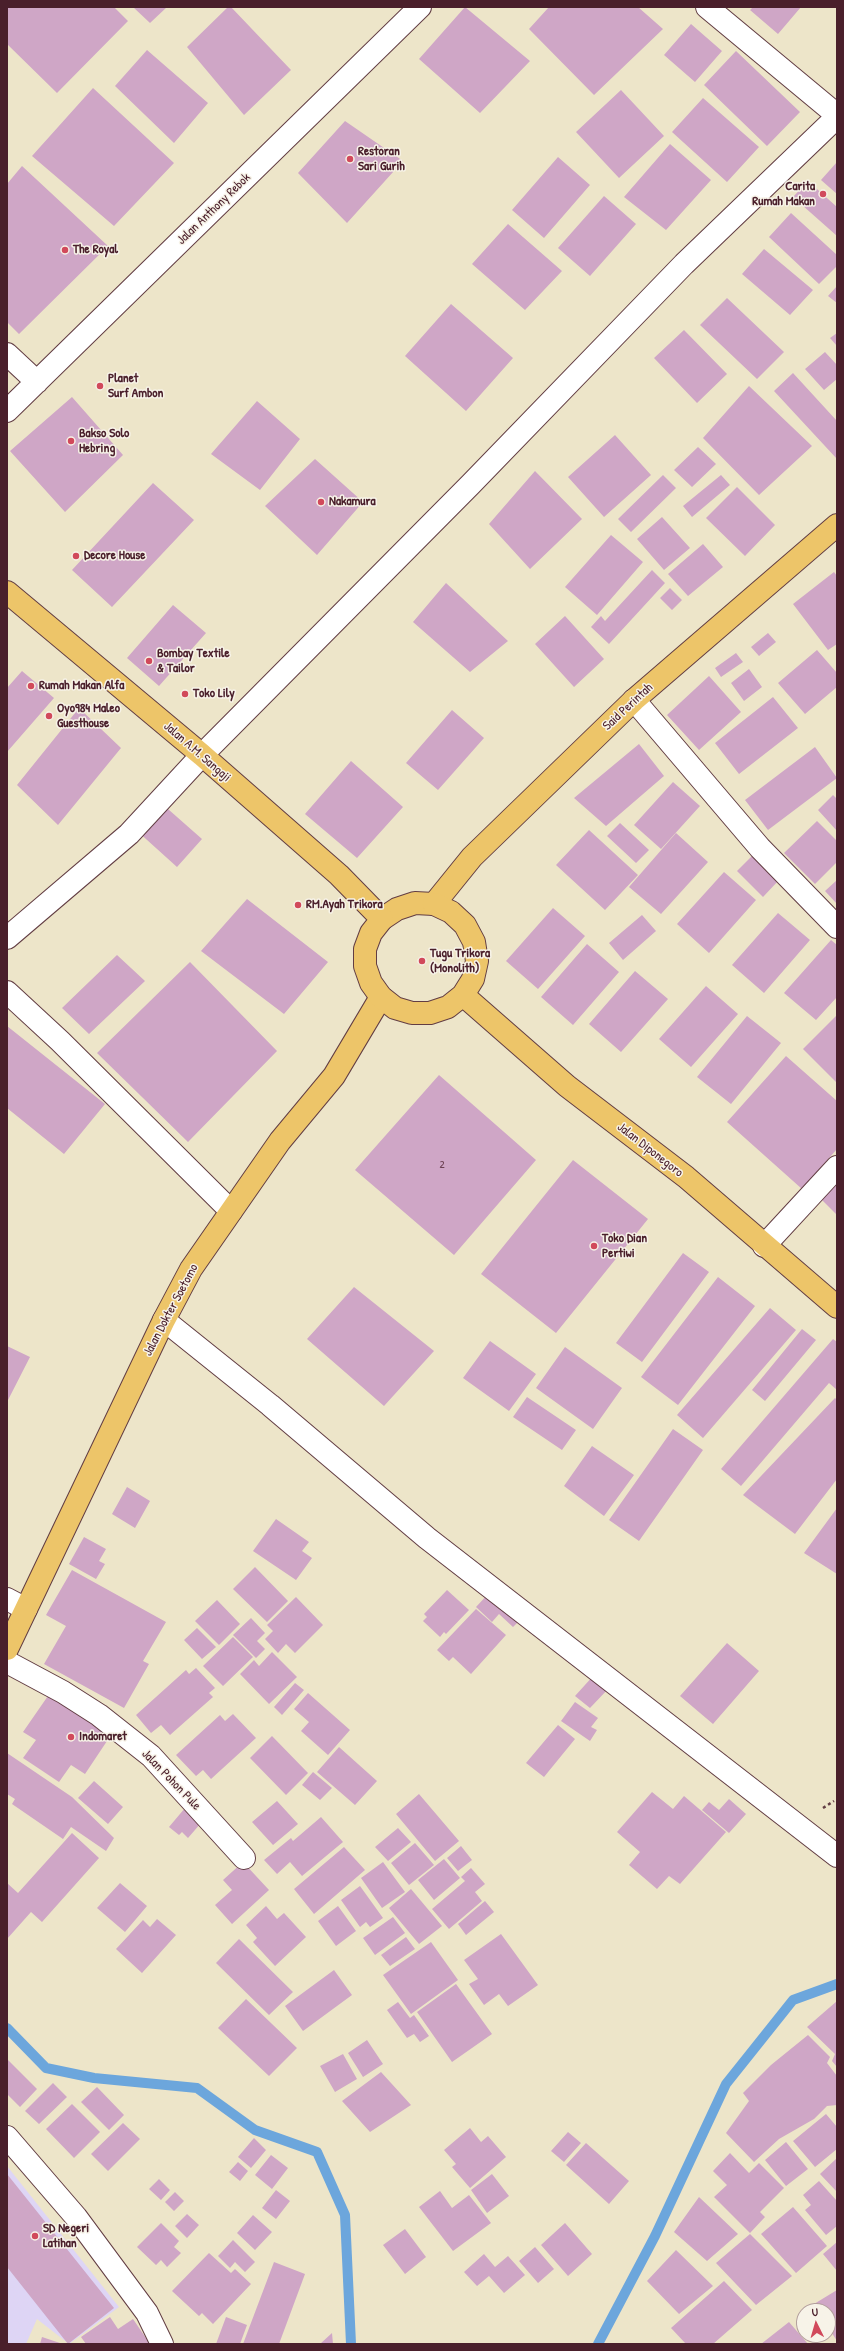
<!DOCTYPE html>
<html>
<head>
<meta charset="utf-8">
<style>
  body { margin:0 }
  #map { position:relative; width:844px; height:2351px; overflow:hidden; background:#ede5c9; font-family:"Patrick Hand",sans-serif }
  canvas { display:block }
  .frame { position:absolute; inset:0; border:8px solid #4a1f2b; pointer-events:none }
  .north { position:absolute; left:796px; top:2303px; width:40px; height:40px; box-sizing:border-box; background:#f7f3e8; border:1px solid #b29e9c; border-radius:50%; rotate:355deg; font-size:11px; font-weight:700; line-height:16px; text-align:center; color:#4a1f2b }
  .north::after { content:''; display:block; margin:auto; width:14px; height:18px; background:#d1495b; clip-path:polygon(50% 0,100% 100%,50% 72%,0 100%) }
</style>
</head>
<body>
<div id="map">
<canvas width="844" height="2351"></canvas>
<div class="frame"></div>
<div class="north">U</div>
</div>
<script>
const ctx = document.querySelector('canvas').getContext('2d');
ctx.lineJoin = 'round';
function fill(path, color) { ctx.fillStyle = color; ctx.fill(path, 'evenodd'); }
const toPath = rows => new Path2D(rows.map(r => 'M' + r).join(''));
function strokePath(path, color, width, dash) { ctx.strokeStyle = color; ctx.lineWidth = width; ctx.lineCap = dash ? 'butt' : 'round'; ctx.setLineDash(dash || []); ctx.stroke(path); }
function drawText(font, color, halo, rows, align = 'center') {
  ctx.font = font + ' "Patrick Hand",sans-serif'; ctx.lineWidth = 3; ctx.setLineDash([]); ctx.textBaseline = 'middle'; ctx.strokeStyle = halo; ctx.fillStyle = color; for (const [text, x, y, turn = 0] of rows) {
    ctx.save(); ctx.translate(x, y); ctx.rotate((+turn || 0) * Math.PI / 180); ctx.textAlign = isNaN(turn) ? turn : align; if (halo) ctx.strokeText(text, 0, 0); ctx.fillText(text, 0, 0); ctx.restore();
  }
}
fill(toPath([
  [7,2166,119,2307,69,2344,37,2319,26,2344,7,2343]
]), '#ded5f5');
strokePath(toPath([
  [7,2028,46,2068,94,2078,197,2088,255,2130,317,2152,345,2215,351,2344],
  [598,2344,655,2236,726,2084,793,2000,837,1984]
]), '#6ca6dc', 10);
fill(toPath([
  [7,7,114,7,128,21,57,93,7,44],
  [133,7,167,7,150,23],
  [228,7,231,7,291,70,244,115,187,47],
  [465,7,530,61,480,113,419,59],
  [549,7,638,7,663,29,594,95,529,29],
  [753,7,801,7,778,34,750,10],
  [691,24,722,51,695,82,664,55],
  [147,50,208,103,174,143,115,86],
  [736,51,800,112,767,146,704,85],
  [93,88,174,163,114,226,32,156],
  [621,90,664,136,619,178,576,132],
  [703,98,759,147,727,182,672,132],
  [345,121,403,161,347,223,298,173],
  [670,144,711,180,666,230,624,197],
  [558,157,590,185,544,238,512,210],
  [837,162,837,194,821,180],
  [22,166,108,246,19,334,7,322,7,184],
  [808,181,837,207,837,236,793,197],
  [604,196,636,224,590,276,558,248],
  [791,213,837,255,837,266,819,284,769,237],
  [508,224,562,271,525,310,472,264],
  [764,249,813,290,790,315,742,274],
  [837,286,837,303,828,296],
  [727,298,784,352,757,379,700,325],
  [451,304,513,358,466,411,405,356],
  [684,330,727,374,697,403,654,358],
  [837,333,837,346,830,338],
  [825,352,837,365,837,379,824,390,805,369],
  [793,373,837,421,837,459,774,391],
  [749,386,812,446,759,495,703,438],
  [72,397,123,455,65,512,10,451],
  [257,401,300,439,260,490,211,454],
  [615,435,651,475,604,517,568,477],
  [698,447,716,464,692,487,674,470],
  [315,459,363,502,317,555,265,506],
  [535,471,582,519,530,569,489,524],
  [663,475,676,488,631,532,618,519],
  [721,475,730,485,692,517,683,506],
  [153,483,194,520,112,607,72,570],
  [737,487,775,525,745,556,706,518],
  [662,517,690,548,664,570,637,539],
  [611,535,643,562,597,615,565,587],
  [703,544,723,567,688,596,668,574],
  [652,570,665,583,609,644,591,627,601,616,605,621],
  [834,572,837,576,837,644,828,650,793,604],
  [446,583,508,641,470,672,413,622],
  [670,588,682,600,672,610,660,598],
  [173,605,206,633,159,686,127,658],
  [565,616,604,659,574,687,535,644],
  [768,633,776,642,759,656,751,647],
  [817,650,837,673,837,687,805,714,778,683],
  [736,653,743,662,721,677,715,668],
  [749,669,762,687,744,701,731,683],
  [22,671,54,698,7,752,7,688],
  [709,676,741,712,699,750,667,715],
  [773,697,798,728,739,774,715,743],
  [79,708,121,748,58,825,17,785],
  [452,710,484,738,438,790,406,763],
  [639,744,664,776,606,826,574,798],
  [815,747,837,778,768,830,745,800],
  [351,761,403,807,357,858,305,814],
  [673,782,700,806,661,849,634,825],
  [833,795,837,799,837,831,818,810],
  [160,802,202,839,177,867,136,830],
  [817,821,837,841,837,862,815,884,784,853],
  [620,823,649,850,636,863,607,836],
  [589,830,638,875,605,910,556,865],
  [676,833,708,862,661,914,629,887],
  [754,854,779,880,763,897,737,871],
  [724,872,756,900,709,953,677,924],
  [837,880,837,904,825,891],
  [247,899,328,962,284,1014,201,951],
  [553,908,585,936,538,989,506,961],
  [778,913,810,940,764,993,732,965],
  [642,915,656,931,623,960,609,943],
  [831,940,837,945,837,997,816,1020,784,993],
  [587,944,619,972,573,1025,541,997],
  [117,955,145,981,89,1034,62,1008],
  [190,962,277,1051,188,1142,97,1053],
  [635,971,668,999,621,1052,589,1024],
  [706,986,738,1014,691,1067,659,1039],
  [837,1015,837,1083,803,1049],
  [747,1016,781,1043,731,1104,697,1077],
  [7,1026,105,1104,64,1154,7,1108],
  [786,1056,837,1101,837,1149,802,1189,727,1122],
  [439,1075,536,1160,454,1255,355,1170],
  [573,1160,648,1219,556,1333,481,1274],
  [837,1175,837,1215,817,1195],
  [683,1253,709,1272,642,1362,616,1343],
  [718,1277,755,1306,678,1405,641,1377],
  [354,1287,434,1351,384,1406,307,1339],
  [770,1308,796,1330,703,1438,677,1415],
  [802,1329,816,1340,765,1401,752,1390],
  [833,1339,837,1342,837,1390,829,1383,741,1486,721,1469],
  [490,1341,536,1374,509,1411,463,1378],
  [7,1346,30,1357,7,1402],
  [565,1347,622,1388,593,1429,536,1388],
  [527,1397,576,1430,562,1450,513,1417],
  [835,1398,837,1400,837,1479,795,1534,743,1495],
  [673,1429,703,1450,639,1541,609,1520],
  [592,1446,634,1475,604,1516,564,1486],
  [127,1487,150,1501,135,1528,112,1514],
  [837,1508,837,1574,804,1553],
  [276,1519,309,1542,302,1551,312,1558,296,1580,253,1551],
  [84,1537,106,1549,99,1561,105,1564,96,1579,69,1564],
  [255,1567,288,1601,267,1622,233,1589],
  [72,1570,166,1622,143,1661,149,1664,124,1708,44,1664,66,1626,46,1615],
  [447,1590,469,1610,446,1634,444,1632,440,1637,423,1621,427,1617,424,1614],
  [490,1592,522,1618,513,1627,499,1614,492,1622,476,1607],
  [296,1597,323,1625,295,1653,286,1644,278,1653,265,1639,273,1631,267,1625],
  [217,1600,240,1624,219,1645,195,1621],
  [476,1609,506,1635,471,1674,453,1657,449,1661,437,1650],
  [251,1618,265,1633,257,1641,265,1649,256,1658,233,1635],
  [197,1628,216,1647,202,1659,184,1640],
  [233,1637,253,1657,223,1686,203,1666],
  [727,1643,759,1671,713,1724,680,1696],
  [272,1652,297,1677,269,1704,240,1674,254,1660,259,1666],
  [196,1668,215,1688,209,1693,213,1697,170,1735,161,1725,151,1733,136,1715,186,1670,189,1674],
  [594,1675,609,1688,590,1708,575,1696],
  [295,1683,304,1690,282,1715,274,1707],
  [50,1693,111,1735,85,1774,71,1765,59,1782,23,1758,36,1740,23,1732],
  [308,1693,350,1730,328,1755,301,1731,309,1722,294,1709],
  [575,1702,598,1718,591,1727,597,1730,590,1741,561,1721],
  [233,1714,256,1738,211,1779,203,1770,196,1776,176,1755,220,1715,225,1721],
  [558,1725,575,1739,544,1777,526,1763],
  [272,1736,308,1773,286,1795,250,1758],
  [339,1747,377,1781,355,1805,317,1772],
  [7,1753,72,1797,114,1838,106,1851,71,1827,63,1839,12,1804,15,1799,7,1794],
  [313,1772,332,1788,320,1800,302,1785],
  [94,1781,123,1807,108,1824,78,1798],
  [652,1792,673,1809,684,1796,726,1832,680,1884,669,1876,657,1889,629,1865,640,1852,617,1832],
  [419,1794,459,1841,435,1861,396,1814],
  [729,1799,746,1814,729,1833,702,1810,709,1802,719,1810],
  [277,1801,298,1824,273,1845,252,1822],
  [185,1808,201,1823,188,1838,182,1832,179,1835,169,1827],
  [321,1817,343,1842,302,1876,290,1862,277,1874,264,1860,291,1838,293,1841],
  [398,1828,411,1842,388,1861,375,1847],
  [72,1833,99,1858,42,1922,31,1912,7,1939,7,1883,18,1893],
  [415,1843,434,1865,409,1885,391,1863],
  [461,1846,472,1860,458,1871,447,1858],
  [344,1847,365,1870,314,1914,294,1889],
  [444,1859,460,1878,434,1900,418,1880],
  [243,1862,269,1890,232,1924,215,1905,232,1890,223,1880],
  [383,1862,405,1892,382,1908,361,1878],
  [471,1868,485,1884,475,1892,482,1901,449,1929,432,1909,465,1881,461,1877],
  [120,1883,147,1906,125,1932,97,1908],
  [360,1886,383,1918,370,1927,366,1922,360,1927,341,1900],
  [411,1889,442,1926,419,1944,389,1908],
  [485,1901,494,1912,466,1935,458,1924],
  [266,1906,277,1919,284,1913,306,1937,275,1966,253,1942,257,1938,246,1925],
  [338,1906,356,1931,336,1946,318,1921],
  [393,1917,405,1933,375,1955,363,1938],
  [157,1919,176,1935,142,1973,116,1949,143,1920,150,1927],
  [501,1934,538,1985,508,2006,499,1994,484,2005,469,1984,478,1979,464,1960],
  [406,1937,415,1949,390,1966,381,1955],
  [239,1939,293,1992,269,2015,216,1963],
  [431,1942,458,1980,411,2014,383,1975],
  [334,1970,352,1995,303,2031,285,2006],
  [456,1984,492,2034,452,2062,417,2012],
  [246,1999,297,2048,269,2076,218,2028],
  [837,2001,837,2067,832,2061,835,2054,807,2027],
  [398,2002,410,2018,414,2015,429,2036,420,2042,414,2034,407,2038,387,2010],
  [808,2035,830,2057,827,2063,837,2076,837,2105,827,2106,814,2119,779,2139,754,2162,726,2133,749,2101,743,2093,771,2065],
  [367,2040,383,2064,363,2077,348,2053],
  [343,2054,357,2079,335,2092,320,2066],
  [7,2059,37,2089,20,2107,7,2094],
  [381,2072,411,2105,370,2132,342,2101],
  [53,2083,67,2097,39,2124,25,2111],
  [97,2087,124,2115,109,2130,81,2102],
  [72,2104,100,2132,74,2158,46,2129],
  [826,2114,837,2127,837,2149,815,2167,793,2141],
  [123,2123,140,2139,108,2171,91,2154],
  [470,2128,481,2142,488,2136,506,2157,470,2188,452,2167,456,2164,444,2150],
  [568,2132,581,2143,564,2162,551,2151],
  [254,2138,266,2150,251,2168,238,2157],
  [786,2142,808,2169,786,2186,765,2160],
  [586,2143,629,2181,609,2204,566,2165],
  [730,2153,749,2173,759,2163,784,2188,760,2212,765,2217,750,2233,714,2197,727,2185,713,2171],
  [271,2155,288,2168,272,2189,255,2175],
  [837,2158,837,2192,820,2174],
  [238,2162,248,2171,240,2181,229,2172],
  [7,2174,114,2308,68,2344,7,2267],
  [492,2174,509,2196,487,2213,471,2190],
  [159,2179,170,2190,161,2200,149,2189],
  [819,2181,837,2201,837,2226,826,2235,805,2210,811,2205,803,2195],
  [276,2190,290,2201,276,2219,262,2208],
  [440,2191,452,2208,469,2195,491,2223,453,2251,419,2207],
  [175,2192,184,2201,174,2211,165,2202],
  [699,2197,738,2234,707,2261,674,2232],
  [793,2207,827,2246,796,2273,761,2234],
  [187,2214,199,2225,187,2238,175,2226],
  [253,2215,272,2232,255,2250,237,2233],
  [161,2223,179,2241,174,2247,181,2253,167,2267,161,2260,156,2265,137,2247],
  [565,2223,592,2254,568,2276,541,2245],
  [405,2229,426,2257,405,2274,383,2245],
  [750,2234,792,2276,756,2305,716,2263],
  [233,2240,255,2262,245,2272,235,2262,230,2268,218,2256],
  [837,2242,837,2271,823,2254],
  [535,2247,554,2269,538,2283,519,2261],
  [676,2250,713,2286,679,2314,647,2281],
  [209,2253,231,2273,235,2269,251,2284,213,2324,202,2313,199,2316,172,2291],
  [484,2254,495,2267,508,2256,525,2275,504,2293,489,2276,477,2286,464,2272],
  [274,2262,305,2274,279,2344,243,2344],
  [724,2281,752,2310,713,2344,686,2344,671,2328],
  [837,2290,837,2341,828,2327,828,2311,818,2311,814,2304],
  [110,2317,118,2329,133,2319,150,2344,86,2344,81,2337],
  [226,2317,247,2325,240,2344,216,2344],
  [789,2322,808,2344,761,2344],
  [332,2333,333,2344,320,2344],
  [42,2337,63,2344,40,2344]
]), '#cfa6c6');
const minor = toPath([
  [707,7,837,115],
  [7,354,37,382],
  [7,411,420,7],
  [634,700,760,848,837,927],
  [7,938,129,834,202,755,471,484,684,264,837,117],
  [7,992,60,1041,231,1211],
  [764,1246,837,1167],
  [164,1320,270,1405,427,1538,837,1856],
  [7,1599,26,1609],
  [7,1662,63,1692,99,1715,151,1756,244,1858],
  [7,2137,76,2217,147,2313,162,2344]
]);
const major = toPath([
  [382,919,397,909,415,903,434,904,472,857,634,700,837,525],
  [7,1649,164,1320,191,1269,280,1141,334,1076,381,997]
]);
const highway = toPath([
  [7,592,202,755,339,875,382,919,371,933,365,949,365,966,371,983,381,997,395,1008,412,1013,430,1013,448,1007,463,995,473,979,477,961,474,942,465,925,451,912,434,904],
  [463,995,567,1086,686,1177,837,1307]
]);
strokePath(minor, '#623d43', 24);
strokePath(major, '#623d43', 24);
strokePath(highway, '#623d43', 24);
strokePath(toPath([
  [823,1808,834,1801]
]), '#623d43', 2.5, [3, 3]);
strokePath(minor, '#fff', 22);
strokePath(major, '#edc569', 22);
strokePath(highway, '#edc569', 22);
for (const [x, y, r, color] of [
  [350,159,4,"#d1495b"],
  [823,194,4,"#d1495b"],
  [65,250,4,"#d1495b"],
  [100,386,4,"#d1495b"],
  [71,441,4,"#d1495b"],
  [321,502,4,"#d1495b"],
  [76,556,4,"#d1495b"],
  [149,661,4,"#d1495b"],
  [31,686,4,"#d1495b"],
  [185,694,4,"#d1495b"],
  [49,716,4,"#d1495b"],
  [298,905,4,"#d1495b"],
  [422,961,4,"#d1495b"],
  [594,1246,4,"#d1495b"],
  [71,1737,4,"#d1495b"],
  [35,2236,4,"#d1495b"]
]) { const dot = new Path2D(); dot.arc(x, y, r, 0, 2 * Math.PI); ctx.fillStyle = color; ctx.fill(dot); strokePath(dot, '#f7f3e8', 1.5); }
drawText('11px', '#6b4152', null, [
  ["2",442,1165]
]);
drawText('bold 13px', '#4a1f2b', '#f7f3e8', [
  ["Restoran",358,152],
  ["Sari Gurih",358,167],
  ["Carita",815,187,"right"],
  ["Rumah Makan",815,202,"right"],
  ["The Royal",73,250],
  ["Planet",108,379],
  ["Surf Ambon",108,394],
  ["Bakso Solo",79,434],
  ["Hebring",79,449],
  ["Nakamura",329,502],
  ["Decore House",84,556],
  ["Bombay Textile",157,654],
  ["& Tailor",157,669],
  ["Rumah Makan Alfa",39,686],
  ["Toko Lily",193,694],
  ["Oyo984 Maleo",57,709],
  ["Guesthouse",57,724],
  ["RM.Ayah Trikora",306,905],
  ["Tugu Trikora",430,954],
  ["(Monolith)",430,969],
  ["Toko Dian",602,1239],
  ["Pertiwi",602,1254],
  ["Indomaret",79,1737],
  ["SD Negeri",43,2229],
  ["Latihan",43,2244]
], 'left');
drawText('13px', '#4a1f2b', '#f7f3e8', [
  ["Jalan Anthony Rebok",214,209,-44],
  ["Said Perintah",628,707,-43],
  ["Jalan A.M. Sangaji",197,752,41],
  ["Jalan Diponegoro",650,1150,38],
  ["Jalan Dokter Soetomo",171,1310,-62],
  ["Jalan Pohon Pule",171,1780,46]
]);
</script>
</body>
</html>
